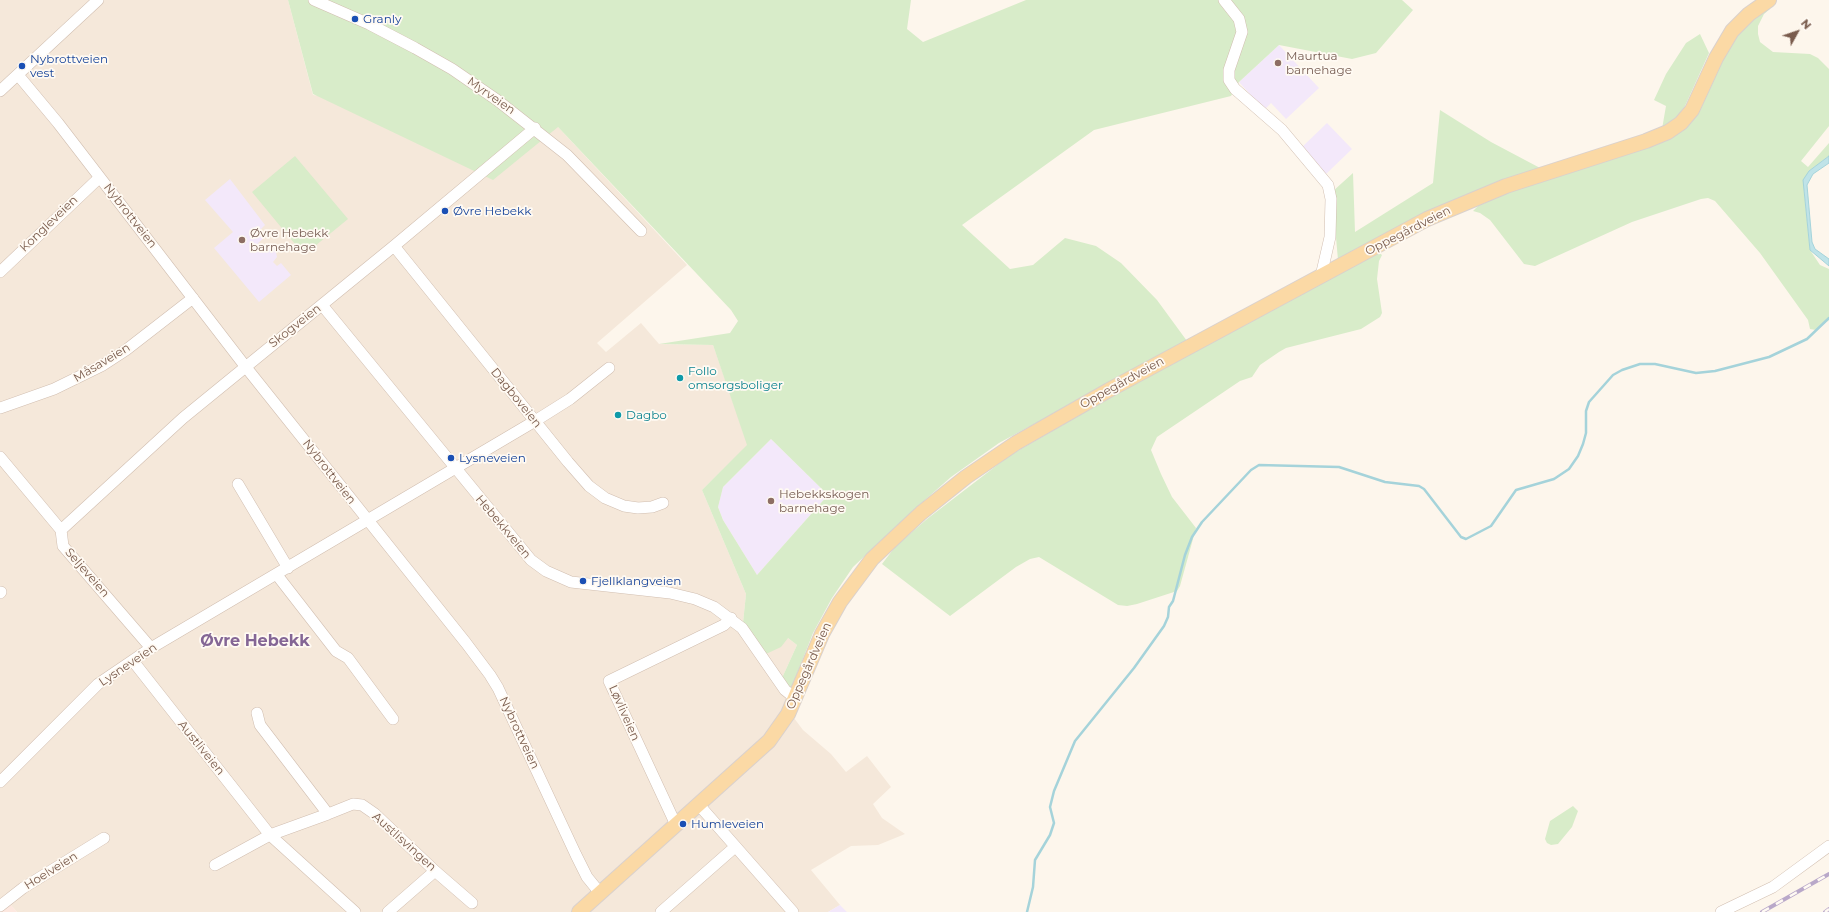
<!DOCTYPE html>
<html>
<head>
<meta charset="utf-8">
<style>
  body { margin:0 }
  #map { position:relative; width:1829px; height:912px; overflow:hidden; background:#fdf6ec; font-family:Montserrat,sans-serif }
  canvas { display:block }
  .north { position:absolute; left:1777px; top:12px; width:40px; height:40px; -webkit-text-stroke:3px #fffaf3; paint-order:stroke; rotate:50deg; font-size:11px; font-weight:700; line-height:16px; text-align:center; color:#7a5c4d }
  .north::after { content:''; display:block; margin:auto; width:14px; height:18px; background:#7a5c4d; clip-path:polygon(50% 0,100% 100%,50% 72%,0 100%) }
</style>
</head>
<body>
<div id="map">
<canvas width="1829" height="912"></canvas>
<div class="north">N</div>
</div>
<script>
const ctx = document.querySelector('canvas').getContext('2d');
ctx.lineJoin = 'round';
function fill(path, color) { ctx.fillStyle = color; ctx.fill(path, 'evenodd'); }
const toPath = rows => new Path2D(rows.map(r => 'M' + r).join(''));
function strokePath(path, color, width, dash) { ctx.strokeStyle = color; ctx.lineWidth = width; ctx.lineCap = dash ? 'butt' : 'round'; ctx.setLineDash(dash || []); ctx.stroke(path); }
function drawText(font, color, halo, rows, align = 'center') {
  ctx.font = font + ' Montserrat,sans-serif'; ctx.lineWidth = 3.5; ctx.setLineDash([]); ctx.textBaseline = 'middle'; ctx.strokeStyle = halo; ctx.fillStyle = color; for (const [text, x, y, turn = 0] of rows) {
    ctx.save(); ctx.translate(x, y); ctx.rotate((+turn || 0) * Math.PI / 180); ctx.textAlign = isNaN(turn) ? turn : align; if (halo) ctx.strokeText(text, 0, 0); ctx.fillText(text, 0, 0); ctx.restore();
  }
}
fill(toPath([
  [0,0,288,0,313,95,558,127,687,265,597,343,606,352,641,323,659,344,713,345,748,445,702,490,746,594,743,623,788,638,797,645,782,678,791,689,794,718,803,730,831,754,846,772,867,756,891,787,873,804,882,818,905,834,878,845,851,846,811,870,840,905,828,912,17,912,9,903,0,901]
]), '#f5e8da');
fill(toPath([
  [9,903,17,912,0,912,0,910]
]), '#fde8e0');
fill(toPath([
  [1279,45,1319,88,1286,119,1271,103,1264,110,1239,82],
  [1327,123,1352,149,1325,175,1300,149],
  [230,179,265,225,259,231,264,238,258,243,264,251,271,246,276,252,277,257,273,262,277,266,281,263,291,275,259,302,214,248,233,232,205,200],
  [771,439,828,495,757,575,723,520,718,507,723,487],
  [840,905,847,912,828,912]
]), '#f3e8fa');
fill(toPath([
  [288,0,911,0,907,29,923,42,1026,0,1402,0,1413,10,1376,53,1352,59,1279,45,1239,82,1231,96,1094,130,962,225,1010,269,1033,265,1065,238,1096,246,1121,263,1157,300,1187,341,999,443,951,477,917,507,853,567,832,598,813,633,791,689,782,678,797,645,788,638,781,647,766,654,743,623,746,594,702,490,747,445,713,345,659,344,730,333,738,321,731,310,558,127,493,180,313,94],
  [771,439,828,495,757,575,723,520,718,507,723,487],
  [1768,8,1770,9,1764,14,1758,26,1758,34,1760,42,1773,52,1810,54,1818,58,1829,69,1829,126,1801,161,1808,167,1829,143,1829,156,1809,171,1804,190,1810,250,1820,265,1829,269,1829,320,1816,330,1810,329,1808,320,1760,253,1715,201,1708,198,1701,199,1632,222,1535,266,1524,264,1490,220,1480,213,1473,211,1479,205,1485,203,1486,197,1660,141,1714,71,1744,25],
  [1700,34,1709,53,1685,106,1675,120,1662,129,1666,106,1654,100,1666,74,1686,43],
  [1440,110,1491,142,1542,169,1338,260,1332,192,1353,173,1355,232,1433,183],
  [295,156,348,219,304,255,252,192],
  [1377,251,1382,255,1379,261,1377,279,1382,313,1380,317,1361,329,1286,348,1279,352,1260,365,1252,377,1240,381,1157,437,1151,450,1161,474,1172,497,1196,528,1180,586,1177,591,1137,604,1127,606,1118,605,1039,557,1030,559,1016,567,950,616,882,564,895,547,927,519,1009,456,1137,382,1351,268],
  [1573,806,1578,811,1572,827,1558,844,1551,845,1547,843,1545,839,1550,821]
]), '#d8ecc9');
const water = toPath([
  [1829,156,1829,163,1813,174,1807,185,1812,242,1815,249,1829,259,1829,266,1810,250,1803,180,1809,171,1829,156]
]);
fill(water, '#bfe3e8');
strokePath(water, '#a5d3da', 1);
strokePath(toPath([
  [1027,912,1033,887,1035,860,1050,835,1054,823,1050,807,1054,791,1075,741,1134,668,1164,626,1168,617,1169,607,1173,601,1185,555,1192,537,1202,522,1251,470,1259,465,1339,467,1385,482,1419,486,1424,489,1461,537,1466,539,1491,526,1516,490,1554,479,1569,469,1578,456,1583,444,1586,433,1586,411,1589,402,1613,375,1622,370,1640,364,1655,364,1696,373,1715,371,1769,357,1807,339,1829,318]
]), '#a5d3da', 2.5);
const minor = toPath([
  [314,0,369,24,415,48,452,69,497,100,567,155,641,231],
  [1224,0,1239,19,1242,32,1229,70,1229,80,1235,89,1282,130,1328,185,1331,199,1330,237,1321,276],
  [18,75,58,123,245,366,466,643,490,675,498,688,576,855,587,877,600,893],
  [0,91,98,0],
  [394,246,568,462,589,486,605,498,624,506,638,508,652,507,663,503],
  [0,272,99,178],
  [322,305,531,560,546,571,571,582,670,593,695,599,714,607,742,628,785,690,795,698],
  [0,408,54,389,103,365,126,350,193,298],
  [0,457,61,530,63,546,151,648],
  [238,484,288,568],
  [61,530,183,418,394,246,535,128],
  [277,575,336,651,348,658,393,719],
  [0,593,1,592],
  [133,661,270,835,355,912],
  [257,713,260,725,328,814,353,804,362,805,375,814,435,871,472,903],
  [0,782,98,684,151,648,535,421,570,399,609,368],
  [699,805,793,912],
  [676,825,609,681,724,625,731,618],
  [215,865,270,835,328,814],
  [0,906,23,888,104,838],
  [388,912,435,871],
  [661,912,735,847],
  [1721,912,1773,887,1829,846]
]);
const major = toPath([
  [579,912,769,741,788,714,822,634,840,602,872,559,921,513,966,477,1016,443,1109,390,1427,219,1506,186,1646,141,1668,132,1681,123,1692,110,1716,58,1732,31,1749,14,1769,0]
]);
strokePath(minor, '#d1beb0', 12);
strokePath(major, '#dad1cd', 16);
strokePath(minor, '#fff', 11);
strokePath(major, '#fbd9a5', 14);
const rail = toPath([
  [1762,912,1829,874],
  [1825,912,1829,909]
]);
strokePath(rail, '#b9a8c9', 4);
strokePath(rail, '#fffaf3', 2.5, [8]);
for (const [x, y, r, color] of [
  [355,19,4,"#1a4fb4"],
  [1278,63,4,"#8d6e63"],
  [22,66,4,"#1a4fb4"],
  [445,211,4,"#1a4fb4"],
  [242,240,4,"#8d6e63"],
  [680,378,4,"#0f9aa8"],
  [618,415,4,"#0f9aa8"],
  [451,458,4,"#1a4fb4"],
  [771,501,4,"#8d6e63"],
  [583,581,4,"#1a4fb4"],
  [683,824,4,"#1a4fb4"]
]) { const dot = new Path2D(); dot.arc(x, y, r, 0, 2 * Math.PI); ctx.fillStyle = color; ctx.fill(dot); strokePath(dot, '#fffaf3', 1.5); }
drawText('12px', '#164399', '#fffaf3', [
  ["Granly",363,19],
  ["Nybrottveien",30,59],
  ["vest",30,73],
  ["Øvre Hebekk",453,211],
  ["Lysneveien",459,458],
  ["Fjellklangveien",591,581],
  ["Humleveien",691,824]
], 'left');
drawText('12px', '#785e54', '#fffaf3', [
  ["Maurtua",1286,56],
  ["barnehage",1286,70],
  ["Øvre Hebekk",250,233],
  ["barnehage",250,247],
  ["Hebekkskogen",779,494],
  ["barnehage",779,508]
], 'left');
drawText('12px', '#7a5c4d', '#fffaf3', [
  ["Myrveien",491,96,35],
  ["Nybrottveien",130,216,52],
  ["Kongleveien",49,224,-44],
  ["Oppegårdveien",1408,231,-27],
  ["Skogveien",295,326,-38],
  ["Måsaveien",102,363,-31],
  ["Oppegårdveien",1122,383,-29],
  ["Dagboveien",516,398,51],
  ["Nybrottveien",329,472,52],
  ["Hebekkveien",503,527,50],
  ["Seljeveien",87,573,49],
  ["Lysneveien",128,665,-34],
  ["Oppegårdveien",809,666,-66],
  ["Løvliveien",624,713,66],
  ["Nybrottveien",519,733,65],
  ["Austliveien",201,748,51],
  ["Austlisvingen",404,842,42],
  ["Hoelveien",51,871,-32]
]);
drawText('12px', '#0d838f', '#fffaf3', [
  ["Follo",688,371],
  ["omsorgsboliger",688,385],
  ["Dagbo",626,415]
], 'left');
drawText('bold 16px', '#846695', '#fffaf3', [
  ["Øvre Hebekk",255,641]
]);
</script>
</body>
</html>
